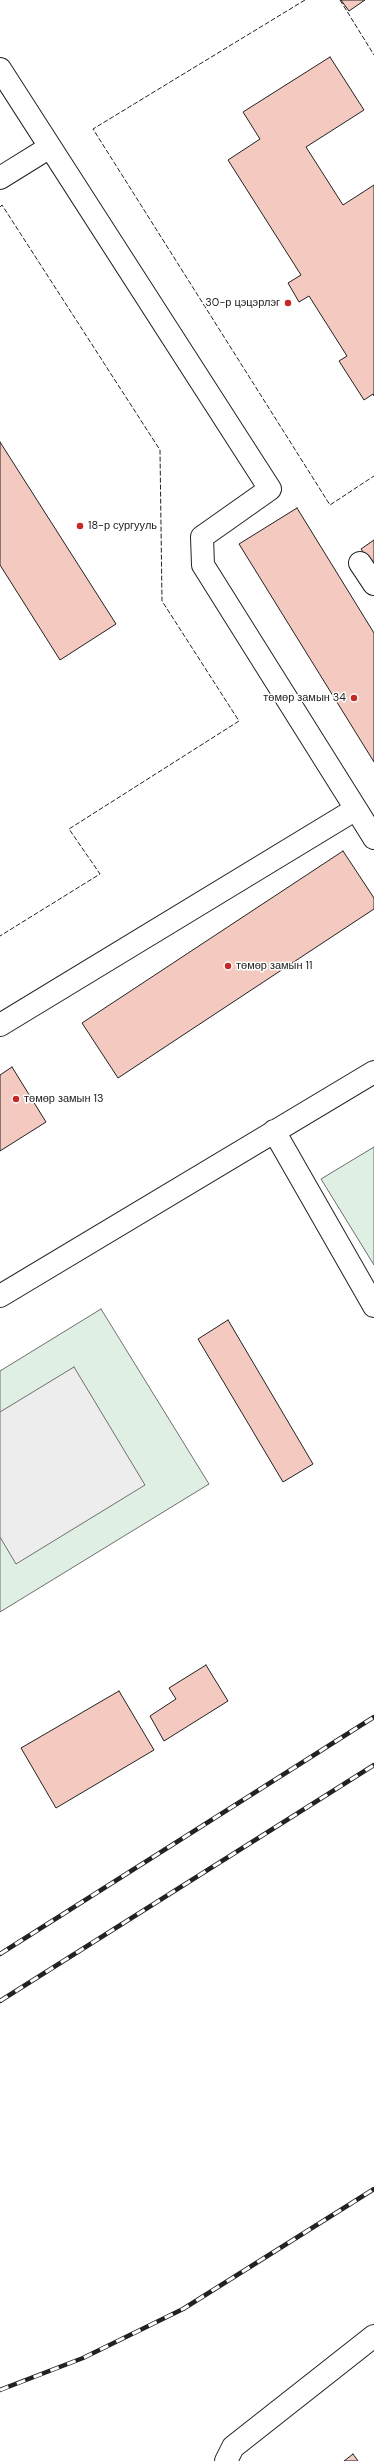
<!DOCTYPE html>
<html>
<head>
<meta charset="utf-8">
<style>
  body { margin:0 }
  canvas { display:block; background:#fff }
</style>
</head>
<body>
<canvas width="374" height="2461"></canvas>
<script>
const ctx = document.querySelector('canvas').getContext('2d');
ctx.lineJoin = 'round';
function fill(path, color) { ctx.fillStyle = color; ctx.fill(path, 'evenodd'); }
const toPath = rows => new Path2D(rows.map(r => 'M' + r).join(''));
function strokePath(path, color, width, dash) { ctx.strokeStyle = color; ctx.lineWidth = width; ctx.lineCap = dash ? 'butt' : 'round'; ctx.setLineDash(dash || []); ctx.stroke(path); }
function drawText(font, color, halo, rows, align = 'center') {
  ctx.font = font + ' "DM Sans",sans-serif'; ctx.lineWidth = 3; ctx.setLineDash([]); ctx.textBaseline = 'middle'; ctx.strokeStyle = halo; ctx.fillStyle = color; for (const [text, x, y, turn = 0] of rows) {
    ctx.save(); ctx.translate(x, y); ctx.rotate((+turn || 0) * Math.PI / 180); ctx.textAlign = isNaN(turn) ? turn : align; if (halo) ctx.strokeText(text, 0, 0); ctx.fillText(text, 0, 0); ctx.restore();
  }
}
const green = toPath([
  [374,1147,374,1265,321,1179,374,1147],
  [101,1309,209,1484,0,1612,0,1371,101,1309]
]);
fill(green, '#e0efe3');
strokePath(green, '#6f6f6f', 1);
const parking = toPath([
  [74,1367,145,1485,16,1564,0,1537,0,1412,74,1367]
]);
fill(parking, '#ededed');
strokePath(parking, '#6f6f6f', 1);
const building = toPath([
  [341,0,365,0,349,11,341,0],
  [330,57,364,110,306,147,343,205,374,185,374,396,373,394,364,400,339,361,347,356,309,296,299,302,288,283,301,275,228,160,260,139,243,112,330,57],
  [0,442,116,624,60,660,0,565,0,442],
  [297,508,374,633,374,762,239,544,297,508],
  [374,540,374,568,361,549,374,540],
  [343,851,374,898,374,909,118,1078,82,1023,343,851],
  [12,1067,46,1122,0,1151,0,1075,12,1067],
  [228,1320,313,1464,283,1482,198,1339,228,1320],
  [206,1665,228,1701,164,1741,150,1716,176,1699,169,1688,206,1665],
  [119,1691,154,1750,56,1808,21,1748,119,1691],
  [353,2454,358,2461,344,2461,353,2454]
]);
fill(building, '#f3c9c0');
strokePath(building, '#222', 1);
const minor = toPath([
  [0,69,270,489,202,537,203,565,356,809,0,1025],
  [0,178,50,147],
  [360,563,374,584],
  [356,809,374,838],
  [274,1131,374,1306],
  [0,1296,374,1072],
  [226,2461,233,2447,374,2336]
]);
strokePath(minor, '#222', 24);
strokePath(minor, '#fff', 22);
const rail = toPath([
  [0,1954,374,1717],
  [0,2001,374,1765],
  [0,2390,83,2358,183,2309,374,2189]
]);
strokePath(rail, '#222', 4.5);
strokePath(rail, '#fff', 3, [9]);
strokePath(toPath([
  [305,0,93,129,330,505,374,476],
  [340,0,374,55],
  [0,207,2,205,160,450,162,601,239,721,69,829,100,874,0,936]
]), '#222', 1, [5, 2]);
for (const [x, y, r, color] of [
  [288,303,4,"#c62828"],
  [80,526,4,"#c62828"],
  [354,698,4,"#c62828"],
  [228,966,4,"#c62828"],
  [16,1099,4,"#c62828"]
]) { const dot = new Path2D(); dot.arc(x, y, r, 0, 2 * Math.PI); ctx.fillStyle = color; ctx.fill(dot); strokePath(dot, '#fff', 1.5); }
drawText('11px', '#222', '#fff', [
  ["30-р цэцэрлэг",280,303,"right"],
  ["18-р сургууль",88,526],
  ["төмөр замын 34",346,698,"right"],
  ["төмөр замын 11",236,966],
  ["төмөр замын 13",24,1099]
], 'left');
</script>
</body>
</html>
